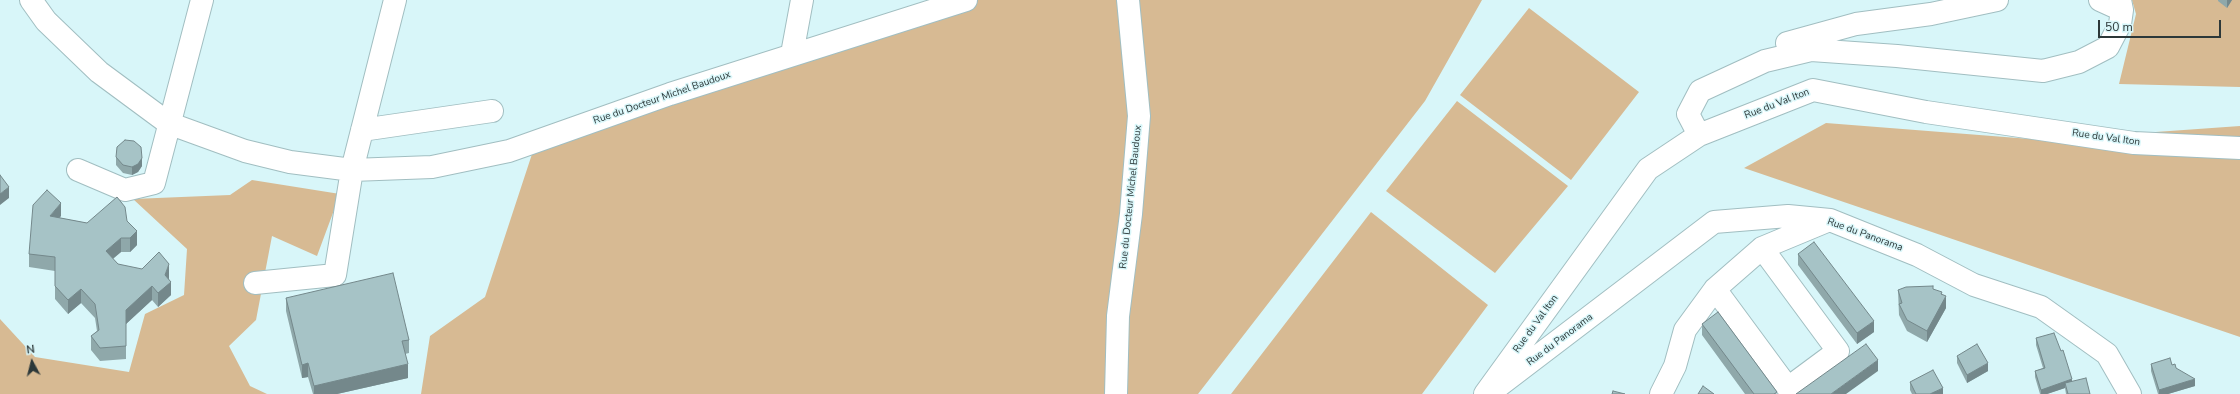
<!DOCTYPE html>
<html>
<head>
<meta charset="utf-8">
<style>
  body { margin:0 }
  #map { position:relative; width:2240px; height:394px; overflow:hidden; background:#d8f6f9; font-family:"Nunito Sans",sans-serif }
  canvas { display:block }
  .north { position:absolute; left:12px; top:342px; width:40px; height:40px; -webkit-text-stroke:3px #d8f6f9; paint-order:stroke; rotate:353deg; font-size:11px; font-weight:700; line-height:16px; text-align:center; color:#2c3839 }
  .north::after { content:''; display:block; margin:auto; width:14px; height:18px; background:#2c3839; clip-path:polygon(50% 0,100% 100%,50% 72%,0 100%) }
  .scale { position:absolute; left:2098px; top:20px; width:123px; height:18px; box-sizing:border-box; border:2px solid #2c3839; border-top:0; padding-left:5px; font-size:12px; line-height:14px; white-space:nowrap; color:#2c3839; -webkit-text-stroke:3px #d8f6f9; paint-order:stroke }
</style>
</head>
<body>
<div id="map">
<canvas width="2240" height="394"></canvas>
<div class="north">N</div>
<div class="scale">50 m</div>
</div>
<script>
const ctx = document.querySelector('canvas').getContext('2d');
ctx.lineJoin = 'round';
function fill(path, color) { ctx.fillStyle = color; ctx.fill(path, 'evenodd'); }
const toPath = rows => new Path2D(rows.map(r => 'M' + r).join(''));
function strokePath(path, color, width, dash) { ctx.strokeStyle = color; ctx.lineWidth = width; ctx.lineCap = dash ? 'butt' : 'round'; ctx.setLineDash(dash || []); ctx.stroke(path); }
function drawText(font, color, halo, rows, align = 'center') {
  ctx.font = font + ' "Nunito Sans",sans-serif'; ctx.lineWidth = 3; ctx.setLineDash([]); ctx.textBaseline = 'middle'; ctx.strokeStyle = halo; ctx.fillStyle = color; for (const [text, x, y, turn = 0] of rows) {
    ctx.save(); ctx.translate(x, y); ctx.rotate((+turn || 0) * Math.PI / 180); ctx.textAlign = isNaN(turn) ? turn : align; if (halo) ctx.strokeText(text, 0, 0); ctx.fillText(text, 0, 0); ctx.restore();
  }
}
fill(toPath([
  [943,0,1482,0,1425,101,1198,394,421,394,430,336,485,297,533,151],
  [2132,0,2240,0,2240,87,2119,84,2136,14],
  [1529,8,1639,92,1571,180,1460,95],
  [1457,101,1568,186,1495,273,1386,191],
  [1826,123,2043,140,2240,126,2240,337,1744,168],
  [252,180,340,194,317,256,272,236,256,320,229,346,250,386,267,394,0,394,0,319,35,357,129,372,145,314,184,295,187,249,133,199,230,195],
  [1371,212,1488,305,1422,394,1231,394]
]), '#d7ba93');
const minor = toPath([
  [31,0,46,21,99,72,168,123,245,151,290,162,352,170,432,167,509,151,670,94,966,0],
  [2100,0,2122,10],
  [1787,43,1856,24,1931,14,1997,0],
  [792,54,802,0],
  [362,130,492,111],
  [1699,135,1688,114,1700,91,1765,61,1811,50,1897,56,2043,71,2079,62,2108,47,2120,24,2122,10,2120,0],
  [78,170,125,190,154,183,202,0],
  [255,283,335,275,352,170,395,0],
  [1715,289,1788,388,1838,351,1762,248],
  [1500,385,1714,222,1788,216,1830,220,1917,255,1974,285,2041,307,2107,354,2130,394],
  [1116,394,1118,316,1131,214,1139,116,1128,0],
  [1485,394,1648,169,1699,135,1813,90,1926,112,2134,143,2240,148],
  [1661,394,1675,366,1685,330,1715,289,1762,248,1827,221]
]);
strokePath(minor, '#a1bec1', 24);
strokePath(minor, '#fff', 22);
fill(toPath([
  [2218,0,2232,0,2227,8,2218,1],
  [116,157,142,166,138,172,132,175,123,173,116,165],
  [61,216,60,218,87,223,127,221,137,245,130,252,121,252,113,259,118,264,169,278,169,279,171,295,158,307,152,300,126,324,126,359,100,361,91,350,91,336,97,331,95,318,81,303,68,314,55,299,55,271,29,267,29,254],
  [1798,254,1874,332,1857,344,1798,265],
  [1933,289,1942,295,1946,308,1927,342,1907,331,1899,315,1898,290],
  [286,298,409,340,409,353,405,354,408,378,337,394,313,394,308,377,302,378,286,311],
  [1702,324,1777,394,1745,394,1702,335],
  [2036,338,2061,351,2072,381,2090,394,2066,394,2065,388,2047,394,2040,394,2035,377,2035,371,2043,368,2036,345],
  [1957,356,1988,371,1967,383,1957,363],
  [2151,364,2176,368,2195,386,2168,394,2158,394,2151,371],
  [1910,382,1943,394,1912,394,1910,390]
]), '#8fa8aa');
fill(toPath([
  [2227,0,2232,0,2227,8],
  [142,158,142,166,138,172,132,175,132,167],
  [9,187,9,198,0,205,0,194],
  [61,203,61,216,50,230,50,216],
  [137,231,137,245,130,252,130,238],
  [121,238,121,252,106,264,106,251],
  [169,264,169,278,167,285,171,282,171,295,158,307,158,293],
  [152,286,152,300,126,324,126,359,126,310],
  [81,289,81,303,68,314,68,300],
  [1942,292,1942,303,1946,296,1946,308,1927,342,1927,331],
  [1874,321,1874,332,1857,344,1857,333],
  [1878,360,1878,371,1846,394,1831,394],
  [308,363,308,377,302,378,302,365],
  [1988,363,1988,371,1967,383,1967,375],
  [408,364,408,378,337,394,314,394,314,386],
  [2072,379,2072,386,2065,383,2065,388,2047,394,2041,394,2041,390],
  [2195,379,2195,386,2168,394,2159,394,2159,390],
  [1943,388,1943,394,1930,394]
]), '#74888b');
const building = toPath([
  [125,140,134,141,141,147,142,158,138,164,132,167,123,165,116,157,117,147,125,140],
  [0,175,9,187,0,194,0,175],
  [47,190,61,203,50,216,87,223,117,197,125,207,127,221,137,231,130,238,121,238,106,251,118,264,142,269,159,252,169,264,165,275,171,282,158,293,152,286,126,310,126,346,100,348,91,336,99,330,95,304,81,289,68,300,55,286,55,257,29,254,33,205,47,190],
  [1814,242,1874,321,1857,333,1798,254,1814,242],
  [393,273,409,340,402,341,408,364,314,386,308,363,302,365,286,298,393,273],
  [1933,286,1933,289,1942,292,1941,294,1946,296,1927,331,1907,320,1899,304,1902,303,1898,290,1906,287,1933,286],
  [1718,312,1777,392,1774,394,1754,394,1702,324,1718,312],
  [2054,333,2061,351,2063,350,2072,379,2041,390,2035,371,2045,368,2036,338,2054,333],
  [1866,344,1878,360,1831,394,1796,394,1866,344],
  [1977,344,1988,363,1967,375,1957,356,1977,344],
  [2170,358,2172,365,2175,364,2176,368,2195,379,2159,390,2151,364,2170,358],
  [1933,370,1943,388,1930,394,1916,394,1910,382,1933,370],
  [2086,378,2090,394,2068,394,2065,383,2086,378],
  [1703,386,1714,394,1698,394,1703,386],
  [1613,391,1625,394,1612,394,1613,391]
]);
fill(building, '#a6c3c6');
strokePath(building, '#74888b', 1);
drawText('10px', '#2c3839', '#d8f6f9', [
  ["Rue du Docteur Michel Baudoux",662,98,-19],
  ["Rue du Val Iton",1777,104,-21],
  ["Rue du Val Iton",2106,138,8],
  ["Rue du Docteur Michel Baudoux",1131,197,-84],
  ["Rue du Panorama",1865,235,20],
  ["Rue du Val Iton",1536,324,-54],
  ["Rue du Panorama",1560,340,-37]
]);
</script>
</body>
</html>
